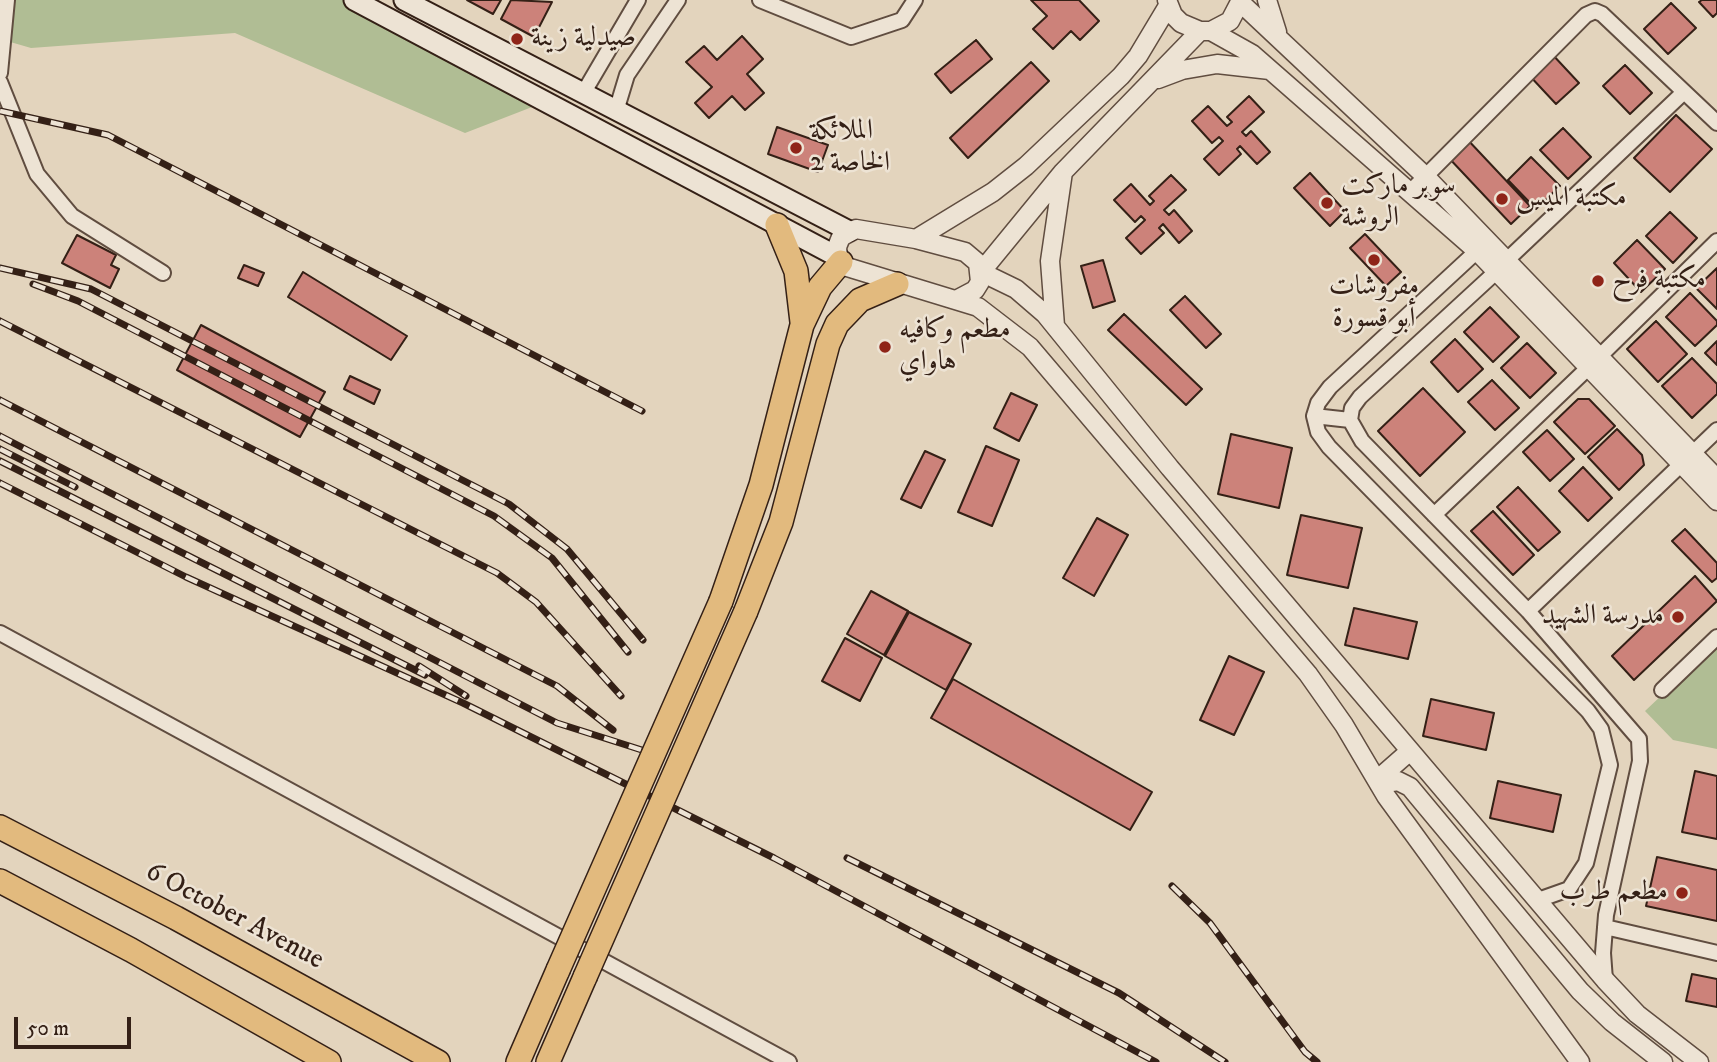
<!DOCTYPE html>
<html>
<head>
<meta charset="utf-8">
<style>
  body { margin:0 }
  #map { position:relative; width:1717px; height:1062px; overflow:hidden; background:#e3d4bd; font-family:"IM FELL DW Pica",serif }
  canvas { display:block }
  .scale { position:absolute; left:14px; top:1017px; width:117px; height:32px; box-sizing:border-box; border:4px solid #342016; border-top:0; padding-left:9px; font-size:21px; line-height:24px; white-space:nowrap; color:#342016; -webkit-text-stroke:5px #ede3d4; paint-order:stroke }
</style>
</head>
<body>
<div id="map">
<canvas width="1717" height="1062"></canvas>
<div class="scale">50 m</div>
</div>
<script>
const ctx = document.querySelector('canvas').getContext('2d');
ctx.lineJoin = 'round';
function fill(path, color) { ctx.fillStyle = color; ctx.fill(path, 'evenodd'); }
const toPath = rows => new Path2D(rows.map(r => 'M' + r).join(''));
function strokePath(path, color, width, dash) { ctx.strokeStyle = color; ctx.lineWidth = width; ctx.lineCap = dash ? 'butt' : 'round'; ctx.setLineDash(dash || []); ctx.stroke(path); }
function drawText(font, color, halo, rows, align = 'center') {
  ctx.font = font + ' "IM FELL DW Pica",Amiri,serif'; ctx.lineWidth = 5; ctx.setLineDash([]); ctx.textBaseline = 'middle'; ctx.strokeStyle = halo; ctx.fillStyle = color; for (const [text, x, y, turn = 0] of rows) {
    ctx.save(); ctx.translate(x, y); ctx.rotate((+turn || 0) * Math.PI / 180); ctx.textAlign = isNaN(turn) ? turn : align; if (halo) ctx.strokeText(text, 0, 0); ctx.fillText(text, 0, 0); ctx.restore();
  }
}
fill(toPath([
  [0,0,354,0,545,102,465,133,235,33,31,48,0,39],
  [1717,643,1717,749,1673,740,1645,711]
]), '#b0bd94');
const building = toPath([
  [467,0,501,0,493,14,467,0],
  [511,0,552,2,534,37,501,19,511,0],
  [1031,0,1079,0,1099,21,1080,40,1071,31,1053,49,1033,29,1047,16,1031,0],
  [1702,0,1717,0,1717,13,1713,17,1699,2,1702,0],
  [1671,3,1696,28,1668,54,1644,29,1671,3],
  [742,36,763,59,747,74,764,93,745,110,732,96,709,118,695,103,712,87,686,62,704,46,717,60,742,36],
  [976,40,992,59,951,93,935,74,976,40],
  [1551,53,1579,83,1556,104,1528,74,1551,53],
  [1031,62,1049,81,968,158,950,138,1031,62],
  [1625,65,1652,93,1630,114,1603,86,1625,65],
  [1249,96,1264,112,1242,132,1246,136,1251,131,1270,152,1257,164,1240,146,1237,149,1241,154,1219,175,1204,159,1223,141,1219,137,1212,143,1192,121,1208,106,1227,126,1232,122,1227,117,1249,96],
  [1676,115,1712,149,1670,192,1634,158,1676,115],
  [777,127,828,145,818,172,768,154,777,127],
  [1563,128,1591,157,1568,179,1540,150,1563,128],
  [1466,138,1530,206,1511,224,1447,156,1466,138],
  [1531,157,1560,186,1536,209,1508,180,1531,157],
  [1310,173,1345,211,1330,226,1294,188,1310,173],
  [1171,175,1186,190,1164,210,1169,215,1174,210,1192,231,1179,243,1163,224,1159,228,1164,233,1141,254,1126,238,1145,220,1141,216,1135,222,1114,200,1131,184,1150,205,1154,201,1149,196,1171,175],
  [1670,212,1697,238,1673,263,1646,236,1670,212],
  [1365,234,1401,272,1386,286,1350,248,1365,234],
  [77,235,116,255,111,265,119,269,110,288,62,263,77,235],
  [1637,240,1665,269,1641,292,1614,263,1637,240],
  [1103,260,1115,301,1093,308,1081,266,1103,260],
  [244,265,264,273,258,286,238,278,244,265],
  [1717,268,1717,309,1696,288,1717,268],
  [303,272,407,336,391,360,288,297,303,272],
  [1690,293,1717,321,1717,325,1695,346,1666,317,1690,293],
  [1185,296,1221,334,1206,348,1170,310,1185,296],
  [1490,307,1519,337,1493,362,1464,332,1490,307],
  [1124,314,1202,389,1186,405,1108,330,1124,314],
  [1656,321,1687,354,1658,382,1627,349,1656,321],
  [201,325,325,392,300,437,177,370,201,325],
  [1455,339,1483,369,1458,392,1431,362,1455,339],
  [1717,341,1717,365,1705,353,1717,341],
  [1527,343,1556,373,1530,398,1501,368,1527,343],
  [1692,358,1717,384,1717,394,1692,418,1662,386,1692,358],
  [350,376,380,390,374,404,344,389,350,376],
  [1492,380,1519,408,1495,430,1468,402,1492,380],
  [1423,388,1465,432,1420,476,1378,431,1423,388],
  [1011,393,1037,405,1019,441,994,428,1011,393],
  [1578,399,1589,399,1615,426,1585,454,1554,422,1578,399],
  [1617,429,1642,455,1644,465,1619,490,1588,457,1617,429],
  [1547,430,1574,459,1550,481,1523,452,1547,430],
  [1231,434,1292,448,1279,508,1218,494,1231,434],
  [986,446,1019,460,992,526,958,512,986,446],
  [925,451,945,460,921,508,901,499,925,451],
  [1583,467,1612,498,1588,521,1559,491,1583,467],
  [1518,487,1560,532,1538,551,1497,507,1518,487],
  [1493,511,1534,555,1513,575,1471,531,1493,511],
  [1301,515,1362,528,1348,588,1287,575,1301,515],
  [1097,518,1128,535,1094,596,1063,578,1097,518],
  [1685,529,1717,563,1717,578,1712,582,1672,541,1685,529],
  [1695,576,1717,601,1634,680,1612,656,1695,576],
  [871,591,908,611,884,655,847,634,871,591],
  [1354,608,1417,622,1408,659,1345,645,1354,608],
  [909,612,971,644,946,690,885,656,909,612],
  [845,638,882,658,860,701,822,681,845,638],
  [1229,656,1264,672,1234,735,1200,720,1229,656],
  [953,679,1152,792,1130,830,931,718,953,679],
  [1431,699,1494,713,1486,750,1423,736,1431,699],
  [1695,771,1717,776,1717,839,1682,832,1695,771],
  [1498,781,1561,795,1553,832,1490,818,1498,781],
  [1657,857,1717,870,1717,921,1646,906,1657,857],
  [1692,974,1717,979,1717,1007,1686,1001,1692,974]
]);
fill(building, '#cc827a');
strokePath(building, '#342016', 2);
const minor = toPath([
  [760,0,851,37,902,20,915,0],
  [0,73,7,0],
  [0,82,37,174,72,216,163,273],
  [584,92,638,0],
  [617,108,627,75,678,0],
  [1410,192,1586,15,1595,11,1602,14,1717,123],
  [1477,251,1330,387,1318,403,1314,416,1318,432,1329,447,1588,711,1601,729,1610,765,1586,863,1569,889,1538,900],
  [1508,259,1684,92],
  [1497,271,1360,397,1352,408,1350,420,1362,441,1528,611,1639,739,1640,761,1606,915,1603,953,1605,980],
  [1600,356,1717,241],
  [1314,416,1350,420],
  [1434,515,1589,367],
  [1528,611,1717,430],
  [0,633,789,1062],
  [1662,690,1717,637],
  [1605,927,1717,953]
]);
const tertiary = toPath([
  [1167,0,1173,15,1181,23,1200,31,1211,31,1230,21,1241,0],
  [1267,0,1277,32],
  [1241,3,1424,175,1717,479],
  [1200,31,1063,172,981,272,1016,289,1045,314,1170,468,1605,980,1637,1014,1699,1062],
  [1211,31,1252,54,1477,251,1717,501],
  [1158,79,1182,70,1217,64,1270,70],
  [916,239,993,192,1026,166,1121,76,1138,56,1168,6],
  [958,299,975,290,980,282,978,263,965,252,916,239,856,229,841,237,837,247,838,257,847,267,978,307,1030,347,1308,674,1344,725,1386,796,1580,1062],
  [1055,326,1050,261,1063,172],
  [1377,780,1410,751],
  [1379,784,1398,781,1410,787,1580,991,1612,1022,1663,1062]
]);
const secondary = toPath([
  [354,0,838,257],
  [404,0,849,231]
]);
const primary = toPath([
  [777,225,796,271,802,322],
  [721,601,761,485,802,325,820,287,841,262],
  [746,611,781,522,828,344,837,324,860,300,897,284],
  [0,827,176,918,438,1062],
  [0,881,131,950,329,1062],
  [518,1062,558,970],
  [548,1062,585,977]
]);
strokePath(minor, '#604d40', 18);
strokePath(tertiary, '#604d40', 21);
strokePath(secondary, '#342016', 23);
strokePath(primary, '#342016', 26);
strokePath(minor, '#ede3d4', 14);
strokePath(tertiary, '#ede3d4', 18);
strokePath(secondary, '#ede3d4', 19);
strokePath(primary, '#e2ba7e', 23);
const rail = toPath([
  [0,111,108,135,642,411],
  [0,268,91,289,509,504,567,549,643,640],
  [33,284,78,301,494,516,552,558,628,652],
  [0,321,497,573,536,602,621,696],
  [0,400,557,686,613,730],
  [0,436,557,723,645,751],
  [0,449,75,487],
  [0,461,425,675],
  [0,483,186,577,463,703,774,858,1156,1062],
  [419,666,466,696],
  [847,858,1119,993,1225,1062],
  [1172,886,1210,923,1305,1052,1317,1062]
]);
strokePath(rail, '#342016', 7);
strokePath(rail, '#ede3d4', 4.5, [13]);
const primaryBridge = toPath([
  [558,970,721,601],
  [585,977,746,611]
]);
strokePath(primaryBridge, '#342016', 26, []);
strokePath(primaryBridge, '#e2ba7e', 23);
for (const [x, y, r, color] of [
  [517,39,7,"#8f2418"],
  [796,148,7,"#8f2418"],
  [1502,199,7,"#8f2418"],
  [1327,203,7,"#8f2418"],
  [1374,260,7,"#8f2418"],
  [1598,281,7,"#8f2418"],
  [885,347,7,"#8f2418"],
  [1678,617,7,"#8f2418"],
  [1682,893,7,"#8f2418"]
]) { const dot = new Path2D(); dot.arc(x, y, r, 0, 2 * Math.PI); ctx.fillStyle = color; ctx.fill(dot); strokePath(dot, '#ede3d4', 2.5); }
drawText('28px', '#342016', '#ede3d4', [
  ["صيدلية زينة",531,39],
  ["الملائكة",810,132],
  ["الخاصة 2",810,164],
  ["سوبر ماركت",1341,187],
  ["الروشة",1341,219],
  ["مكتبة الميس",1516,199],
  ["مكتبة فرح",1612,281],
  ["مفروشات",1374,288,"center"],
  ["أبو قسورة",1374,320,"center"],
  ["مطعم وكافيه",899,331],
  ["هاواي",899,363],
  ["مدرسة الشهيد",1664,617,"right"],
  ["مطعم طرب",1668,893,"right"]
], 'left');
drawText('28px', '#342016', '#ede3d4', [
  ["6 October Avenue",234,917,28]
]);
</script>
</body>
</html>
